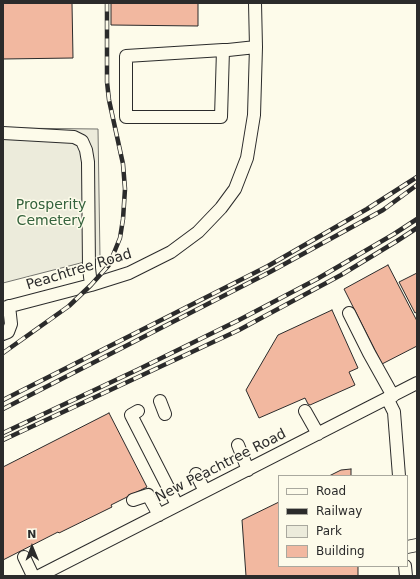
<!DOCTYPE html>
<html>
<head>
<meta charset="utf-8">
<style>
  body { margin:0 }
  #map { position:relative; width:420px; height:579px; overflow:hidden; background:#fdfbea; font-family:"DejaVu Sans",sans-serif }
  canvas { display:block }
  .frame { position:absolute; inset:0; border:4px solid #2b2b2b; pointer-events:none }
  .legend { position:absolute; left:278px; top:475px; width:130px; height:92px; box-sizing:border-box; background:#fdfbea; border:1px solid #a9a89e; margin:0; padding:5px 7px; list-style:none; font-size:12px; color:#2b2b2b }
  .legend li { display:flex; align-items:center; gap:8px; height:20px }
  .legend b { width:20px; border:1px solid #a9a89e }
  .north { position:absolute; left:12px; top:527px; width:40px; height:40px; -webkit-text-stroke:3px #fdfbea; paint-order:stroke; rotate:359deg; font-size:11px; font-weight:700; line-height:16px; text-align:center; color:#2b2b2b }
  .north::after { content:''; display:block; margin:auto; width:14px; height:18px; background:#2b2b2b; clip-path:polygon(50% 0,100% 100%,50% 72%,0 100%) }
</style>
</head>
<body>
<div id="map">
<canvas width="420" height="579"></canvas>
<div class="frame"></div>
<ul class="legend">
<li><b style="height:5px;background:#fdfbea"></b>Road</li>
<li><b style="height:5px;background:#2b2b2b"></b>Railway</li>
<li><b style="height:11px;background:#ecebdb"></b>Park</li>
<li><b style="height:11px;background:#f2b8a0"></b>Building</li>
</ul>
<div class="north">N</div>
</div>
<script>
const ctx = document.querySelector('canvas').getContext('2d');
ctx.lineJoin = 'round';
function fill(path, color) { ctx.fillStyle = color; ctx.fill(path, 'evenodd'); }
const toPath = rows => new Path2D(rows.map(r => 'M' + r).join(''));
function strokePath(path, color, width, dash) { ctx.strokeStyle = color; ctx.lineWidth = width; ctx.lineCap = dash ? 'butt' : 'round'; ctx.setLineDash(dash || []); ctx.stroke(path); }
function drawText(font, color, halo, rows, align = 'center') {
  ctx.font = font + ' "DejaVu Sans",sans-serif'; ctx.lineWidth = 3; ctx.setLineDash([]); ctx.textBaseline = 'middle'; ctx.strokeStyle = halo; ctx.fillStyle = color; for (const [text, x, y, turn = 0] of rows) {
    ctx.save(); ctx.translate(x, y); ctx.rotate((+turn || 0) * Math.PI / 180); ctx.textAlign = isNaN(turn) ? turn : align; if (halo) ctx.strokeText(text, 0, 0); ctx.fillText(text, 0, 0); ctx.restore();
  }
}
const green = toPath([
  [3,128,98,129,100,258,3,283,3,128]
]);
fill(green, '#ecebdb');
strokePath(green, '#74746e', 1);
const building = toPath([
  [3,3,72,3,73,58,3,59,3,3],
  [111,3,198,3,198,26,111,25,111,3],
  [388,265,417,321,417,346,382,364,344,289,388,265],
  [417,273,417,312,415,313,399,282,417,273],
  [332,310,358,368,349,372,355,385,310,405,308,404,305,398,259,418,246,390,278,335,332,310],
  [109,413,147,487,111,505,112,507,59,533,58,532,3,560,3,467,109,413],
  [351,469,351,476,329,476,341,470,351,469],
  [279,502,279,566,358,566,358,576,246,576,242,520,279,502]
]);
fill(building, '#f2b8a0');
strokePath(building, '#2b2b2b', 1);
const minor = toPath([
  [223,50,221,117,126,117,126,56,223,50,228,50,256,47],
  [3,133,74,137,82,141,86,150,88,162,89,268,91,285],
  [3,308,91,285,129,273,171,252,198,232,221,208,235,189,247,158,254,115,256,47,255,3],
  [349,313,369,353,393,396],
  [3,334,8,332,11,324,9,306],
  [387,398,394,412,399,476],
  [160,401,165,414],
  [138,411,131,415,177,505],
  [305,411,318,434],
  [238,445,248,470],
  [196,474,205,491],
  [133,500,148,495,159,515],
  [407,547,417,545],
  [24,557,33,576],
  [405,566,406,576],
  [39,576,417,383]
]);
strokePath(minor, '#2b2b2b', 14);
strokePath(minor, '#fdfbea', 12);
const rail = toPath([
  [3,353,69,306,91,285,109,265,120,238,123,219,125,189,123,164,109,100,107,82,107,3],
  [3,400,268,266,367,209,417,177],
  [3,409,270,272,383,210,417,185],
  [3,433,137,370,239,320,317,279,394,234,417,219],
  [3,440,239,330,341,275,397,241,417,228]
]);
strokePath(rail, '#2b2b2b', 4.5);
strokePath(rail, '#fdfbea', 3, [9]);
drawText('14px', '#34623c', '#fdfbea', [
  ["Prosperity",51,205],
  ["Cemetery",51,221]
]);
drawText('14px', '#2b2b2b', '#fdfbea', [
  ["Peachtree Road",79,270,-17],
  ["New Peachtree Road",221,466,-27]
]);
</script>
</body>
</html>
